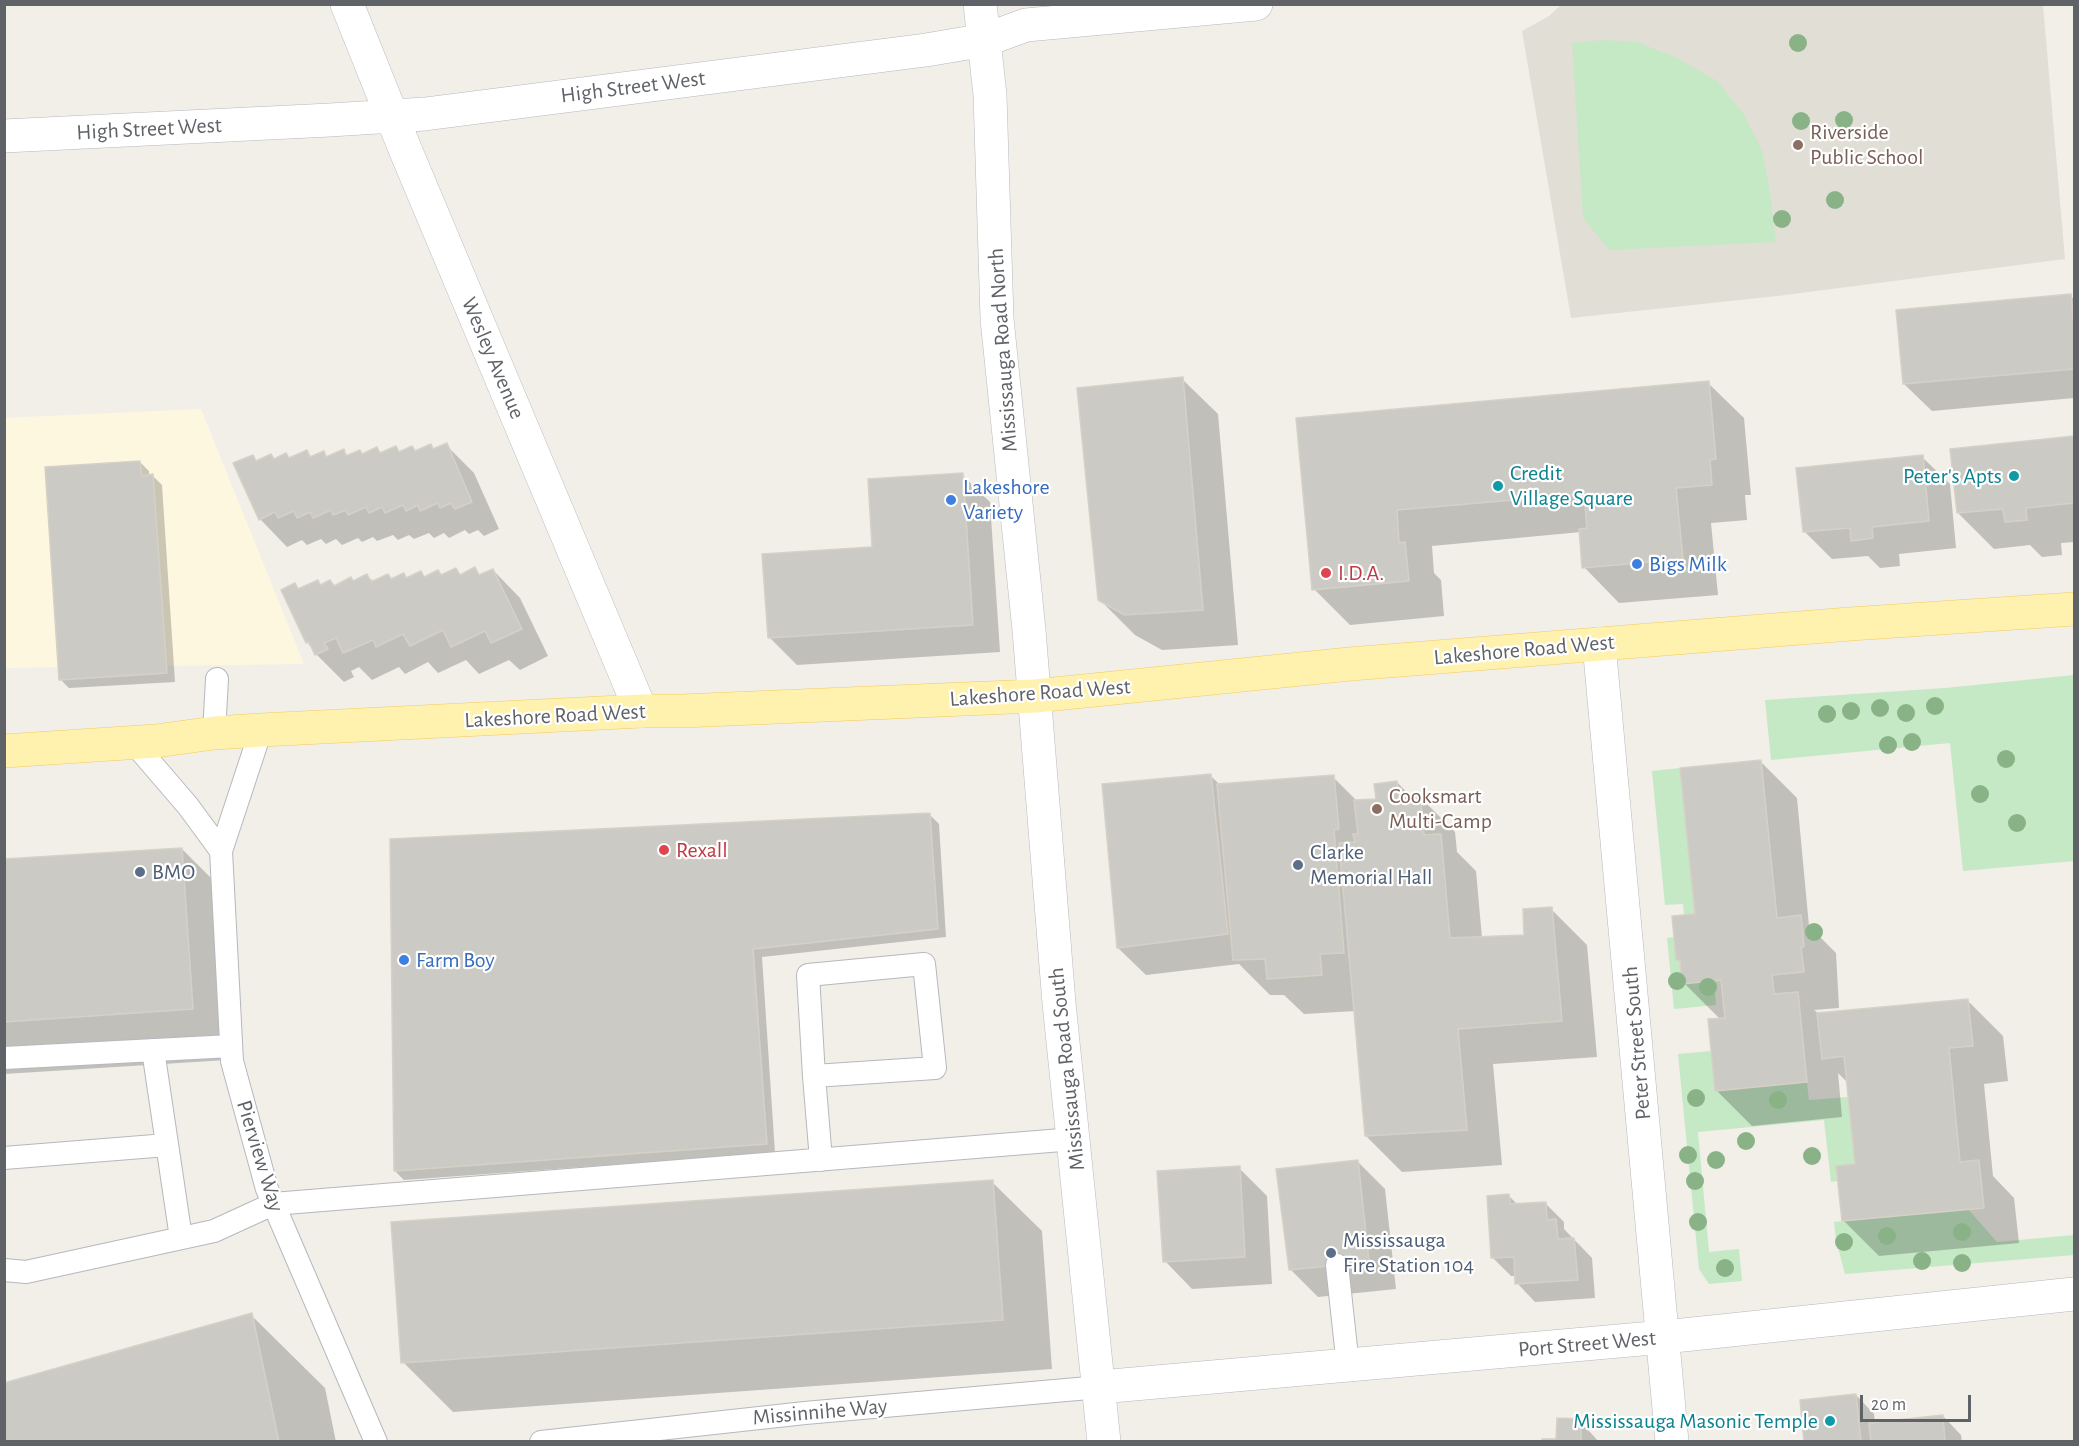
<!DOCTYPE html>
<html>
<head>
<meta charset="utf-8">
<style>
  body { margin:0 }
  #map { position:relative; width:2079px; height:1446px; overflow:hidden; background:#f1efe8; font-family:"Alegreya Sans",sans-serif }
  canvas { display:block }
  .frame { position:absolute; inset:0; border:6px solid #5f6368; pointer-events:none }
  .scale { position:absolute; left:1860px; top:1395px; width:111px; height:27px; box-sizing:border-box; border:3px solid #5f6368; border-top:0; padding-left:8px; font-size:18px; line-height:21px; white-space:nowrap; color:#5f6368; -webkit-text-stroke:4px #fff; paint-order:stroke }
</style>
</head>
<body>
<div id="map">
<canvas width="2079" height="1446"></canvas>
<div class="frame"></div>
<div class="scale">20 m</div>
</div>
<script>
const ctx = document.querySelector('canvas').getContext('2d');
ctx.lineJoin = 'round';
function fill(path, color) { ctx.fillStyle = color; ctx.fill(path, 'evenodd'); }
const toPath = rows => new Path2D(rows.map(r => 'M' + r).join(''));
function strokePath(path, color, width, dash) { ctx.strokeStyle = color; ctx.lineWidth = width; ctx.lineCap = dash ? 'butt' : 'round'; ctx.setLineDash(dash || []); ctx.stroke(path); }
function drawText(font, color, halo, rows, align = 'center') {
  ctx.font = font + ' "Alegreya Sans",sans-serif'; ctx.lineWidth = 4.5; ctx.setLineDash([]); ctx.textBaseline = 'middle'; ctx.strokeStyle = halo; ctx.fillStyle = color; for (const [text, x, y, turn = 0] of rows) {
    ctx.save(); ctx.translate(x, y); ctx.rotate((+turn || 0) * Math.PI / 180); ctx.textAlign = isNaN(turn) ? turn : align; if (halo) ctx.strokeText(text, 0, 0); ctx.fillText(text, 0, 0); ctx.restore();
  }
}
fill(toPath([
  [201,409,304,664,5,668,4,418]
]), '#fef7e0');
fill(toPath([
  [1561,5,2043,5,2065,259,1777,296,1571,318,1522,31,1549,16]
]), '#e1ded6');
fill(toPath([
  [1602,40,1637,42,1675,57,1717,81,1743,113,1762,150,1770,192,1776,242,1609,250,1583,218,1572,43],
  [2074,675,2074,861,1963,871,1950,743,1771,760,1765,700,1945,688],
  [1680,768,1695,914,1684,915,1683,904,1665,905,1652,771],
  [1674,937,1676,960,1680,960,1682,984,1714,981,1716,1005,1674,1009,1667,938],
  [1711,1051,1715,1091,1807,1082,1809,1100,1848,1097,1855,1164,1836,1166,1837,1181,1831,1182,1824,1120,1698,1132,1709,1252,1739,1249,1742,1281,1709,1284,1699,1269,1678,1054],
  [1968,1209,1997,1242,2074,1235,2074,1255,1845,1274,1836,1240,1834,1222]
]), '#c5e8c5');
fill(toPath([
  [2071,296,2074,300,2074,398,1932,411,1904,384],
  [1182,379,1218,414,1238,645,1162,650,1135,635,1099,599],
  [1708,383,1744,418,1751,495,1745,495,1747,520,1711,523,1718,595,1619,603,1584,567,1581,532,1432,546,1434,573,1441,580,1444,616,1350,625,1314,589,1298,419],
  [2074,438,2074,542,2061,543,2062,555,2042,557,2030,545,1994,549,1958,513,1952,451],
  [446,445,474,473,499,529,484,536,478,530,469,534,465,530,449,538,444,533,434,538,429,533,414,539,409,535,398,540,393,535,377,541,373,537,362,542,358,538,342,545,336,539,326,544,321,539,307,545,302,540,287,547,260,519,252,456,257,461,271,456,275,460,290,459,306,452,312,457,323,453,329,458,343,451,348,456,360,451,363,455,377,449,382,454,396,448,400,453,412,448,417,452,431,446,435,450],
  [1922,457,1950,484,1956,548,1899,554,1900,566,1880,568,1868,556,1832,559,1805,532],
  [140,462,149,471,149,476,153,476,162,485,175,682,69,688,60,679],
  [962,475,990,502,1000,652,797,665,769,637],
  [475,569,481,576,493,570,520,598,548,656,520,670,509,660,479,674,466,660,438,673,428,662,405,674,399,667,372,680,359,667,351,671,354,677,344,682,316,654,307,642,295,585,300,590,317,582,322,586,330,581,335,587,354,582,367,576,374,582,388,575,393,580,404,575,408,579,421,573,426,578,438,572,442,576,456,570,462,576],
  [1761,762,1797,798,1809,926,1836,953,1839,1008,1814,1010,1819,1014,1967,1000,2003,1036,2008,1081,1984,1084,1993,1176,2014,1198,2019,1243,1879,1256,1843,1220,1856,1165,1848,1083,1838,1073,1842,1117,1752,1126,1716,1090,1721,1020,1684,983,1682,964,1678,959],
  [1211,776,1221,786,1333,777,1358,802,1377,800,1397,782,1411,797,1419,796,1455,832,1457,852,1476,871,1482,938,1526,936,1551,909,1587,945,1597,1057,1493,1064,1502,1165,1402,1172,1366,1136,1356,1011,1304,1014,1284,995,1270,995,1239,964,1146,975,1118,948],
  [930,815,939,824,946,937,762,957,775,1153,404,1180,395,1171],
  [182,849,232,899,243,1059,4,1074,4,861],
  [1358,1162,1385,1189,1396,1289,1318,1297,1290,1269],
  [1239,1168,1267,1196,1272,1284,1192,1289,1165,1261],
  [992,1182,1042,1231,1052,1369,453,1412,403,1362],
  [1509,1196,1518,1205,1545,1203,1564,1222,1564,1229,1592,1258,1595,1298,1535,1302,1517,1283,1517,1276,1511,1276,1493,1258],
  [251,1315,325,1388,336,1442,4,1442],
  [1856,1395,1874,1414,1875,1424,1943,1416,1961,1435,1962,1442,1805,1442],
  [1580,1421,1599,1442,1544,1442,1558,1440]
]), '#0003');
const building = toPath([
  [2071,294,2074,326,2074,369,1903,384,1896,310,2071,294],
  [1183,377,1203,610,1125,615,1098,600,1077,388,1183,377],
  [1709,381,1716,459,1710,460,1712,485,1676,488,1683,559,1582,568,1579,529,1587,528,1584,494,1397,510,1399,543,1405,542,1409,581,1312,590,1296,418,1709,381],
  [2074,436,2074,503,2026,508,2027,520,2005,522,2003,509,1957,513,1950,449,2074,436],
  [447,443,472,502,455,509,451,503,440,508,438,503,420,511,418,505,406,511,403,505,385,513,382,507,369,513,366,507,348,515,346,510,333,515,331,510,313,518,310,512,297,518,294,511,278,518,275,512,259,520,233,463,253,455,256,461,271,454,274,459,286,453,289,458,307,450,310,457,324,451,326,457,344,449,346,456,360,450,362,454,377,447,380,453,396,446,399,452,412,446,415,451,431,444,433,449,447,443],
  [1923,455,1929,521,1872,527,1873,538,1851,541,1850,528,1803,532,1796,468,1923,455],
  [140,461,142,476,153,474,167,673,59,680,45,467,140,461],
  [963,473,973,625,768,638,762,554,872,547,868,479,963,473],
  [475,567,479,575,493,569,522,629,491,643,485,631,451,647,443,630,410,646,403,634,376,647,373,640,343,653,336,638,324,643,328,649,315,655,309,642,306,643,281,590,295,583,298,589,318,580,320,585,330,580,334,586,351,577,353,581,367,574,371,582,388,574,391,579,404,573,406,578,421,571,424,577,438,570,441,575,456,568,460,575,475,567],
  [1761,760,1777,918,1801,915,1804,947,1801,947,1804,972,1772,975,1774,994,1798,992,1807,1082,1715,1091,1708,1019,1725,1018,1721,980,1682,984,1680,960,1676,960,1672,916,1695,914,1680,768,1761,760],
  [1211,774,1228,934,1117,948,1102,784,1211,774],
  [1334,775,1339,829,1334,830,1344,953,1320,954,1322,975,1267,979,1265,959,1233,960,1217,784,1334,775],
  [1397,781,1399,798,1420,794,1424,835,1441,834,1450,938,1524,935,1523,909,1552,907,1562,1021,1458,1029,1467,1130,1365,1136,1339,843,1355,842,1353,834,1358,834,1354,800,1376,799,1374,784,1397,781],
  [930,813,938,929,753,949,767,1144,394,1171,390,839,930,813],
  [182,848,193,1009,4,1022,4,859,182,848],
  [1968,999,1973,1046,1949,1048,1960,1162,1979,1160,1984,1208,1842,1221,1836,1166,1855,1164,1844,1056,1822,1059,1817,1013,1968,999],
  [1358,1160,1369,1262,1289,1270,1276,1169,1358,1160],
  [1240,1166,1245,1257,1163,1262,1157,1171,1240,1166],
  [993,1180,1003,1320,401,1363,391,1222,993,1180],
  [1509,1194,1510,1204,1546,1202,1547,1220,1556,1219,1558,1239,1574,1238,1578,1280,1515,1284,1514,1257,1491,1258,1487,1196,1509,1194],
  [252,1313,279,1442,4,1442,4,1383,252,1313],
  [1856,1394,1861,1442,1804,1442,1800,1400,1856,1394],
  [1943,1415,1945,1442,1871,1442,1869,1423,1943,1415],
  [1557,1418,1581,1419,1581,1442,1542,1442,1542,1439,1556,1439,1557,1418]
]);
fill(building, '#cccac5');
strokePath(building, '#d6d1c6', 1.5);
const lane = toPath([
  [261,730,221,851,232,1061,267,1189,376,1442],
  [214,733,217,679],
  [133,742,188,806,221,851],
  [153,1050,181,1238],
  [4,1058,231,1046],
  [814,1076,935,1068,924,964,808,975,814,1076,821,1160],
  [4,1158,167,1145],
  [1337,1265,1348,1366],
  [4,1270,26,1272,214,1231,273,1204,1074,1139],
  [541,1442,805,1413,1100,1387]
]);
const street = toPath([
  [347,4,405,149,641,711],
  [4,136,330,120,425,114,926,50,985,40,1026,25,1256,4],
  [1599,644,1672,1442],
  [1100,1387,1664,1337,2074,1294]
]);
const secondary = toPath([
  [980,4,990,95,997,319,1029,630,1059,1003,1104,1442]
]);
const primary = toPath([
  [4,751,156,741,214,733,261,730,641,711,682,711,1035,696,1350,664,1850,624,2074,609]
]);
strokePath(lane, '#b5b8bc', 24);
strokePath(street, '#b5b8bc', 34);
strokePath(secondary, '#b6babf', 34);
strokePath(primary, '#f2c960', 34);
strokePath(lane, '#fff', 22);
strokePath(street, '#fff', 33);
strokePath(secondary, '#fff', 33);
strokePath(primary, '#fff2af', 33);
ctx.fillStyle = '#89b387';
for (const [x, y] of [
  [1798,43],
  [1844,120],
  [1801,121],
  [1835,200],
  [1782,219],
  [1935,706],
  [1880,708],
  [1851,711],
  [1906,713],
  [1827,714],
  [1912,742],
  [1888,745],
  [2006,759],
  [1980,794],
  [2017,823],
  [1814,932],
  [1677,981],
  [1708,987],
  [1696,1098],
  [1778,1100],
  [1746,1141],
  [1688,1155],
  [1812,1156],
  [1716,1160],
  [1695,1181],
  [1698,1222],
  [1962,1232],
  [1887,1236],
  [1844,1242],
  [1922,1261],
  [1962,1263],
  [1725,1268]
]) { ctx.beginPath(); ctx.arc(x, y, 9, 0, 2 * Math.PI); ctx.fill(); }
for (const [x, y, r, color] of [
  [1798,145,6,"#8d6e63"],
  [2014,476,6,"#0f9aa8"],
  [1498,486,6,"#0f9aa8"],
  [951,500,6,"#3f7fe0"],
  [1637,564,6,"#3f7fe0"],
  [1326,573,6,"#e0444e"],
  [1377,809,6,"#8d6e63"],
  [664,850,6,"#e0444e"],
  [1298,865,6,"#5c6f8a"],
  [140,872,6,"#5c6f8a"],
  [404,960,6,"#3f7fe0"],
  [1331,1253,6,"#5c6f8a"],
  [1830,1421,6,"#0f9aa8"]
]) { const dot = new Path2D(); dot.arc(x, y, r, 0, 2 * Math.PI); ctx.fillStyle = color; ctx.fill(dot); strokePath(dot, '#fff', 2); }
drawText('22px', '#5f6368', '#fff', [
  ["High Street West",633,87,-7],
  ["High Street West",149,129,-3],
  ["Mississauga Road North",1003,350,-94],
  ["Wesley Avenue",493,358,67],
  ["Lakeshore Road West",1524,650,-5],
  ["Lakeshore Road West",1040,693,-4],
  ["Lakeshore Road West",555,716,-3],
  ["Peter Street South",1637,1043,-95],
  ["Mississauga Road South",1067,1069,-96],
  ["Pierview Way",260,1156,73],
  ["Port Street West",1587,1344,-5],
  ["Missinnihe Way",820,1412,-5]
]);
drawText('22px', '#785e54', '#fff', [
  ["Riverside",1810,132],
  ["Public School",1810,157],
  ["Cooksmart",1389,796],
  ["Multi-Camp",1389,821]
], 'left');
drawText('22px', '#0d838f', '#fff', [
  ["Credit",1510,473,"left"],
  ["Village Square",1510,498,"left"],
  ["Peter's Apts",2002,476],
  ["Mississauga Masonic Temple",1818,1421]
], 'right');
drawText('22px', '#366cbe', '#fff', [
  ["Lakeshore",963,487],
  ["Variety",963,512],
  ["Bigs Milk",1649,564],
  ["Farm Boy",416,960]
], 'left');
drawText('22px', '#be3a42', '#fff', [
  ["I.D.A.",1338,573],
  ["Rexall",676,850]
], 'left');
drawText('22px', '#4e5e75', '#fff', [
  ["Clarke",1310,852],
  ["Memorial Hall",1310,877],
  ["BMO",152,872],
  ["Mississauga",1343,1240],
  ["Fire Station 104",1343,1265]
], 'left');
</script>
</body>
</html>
